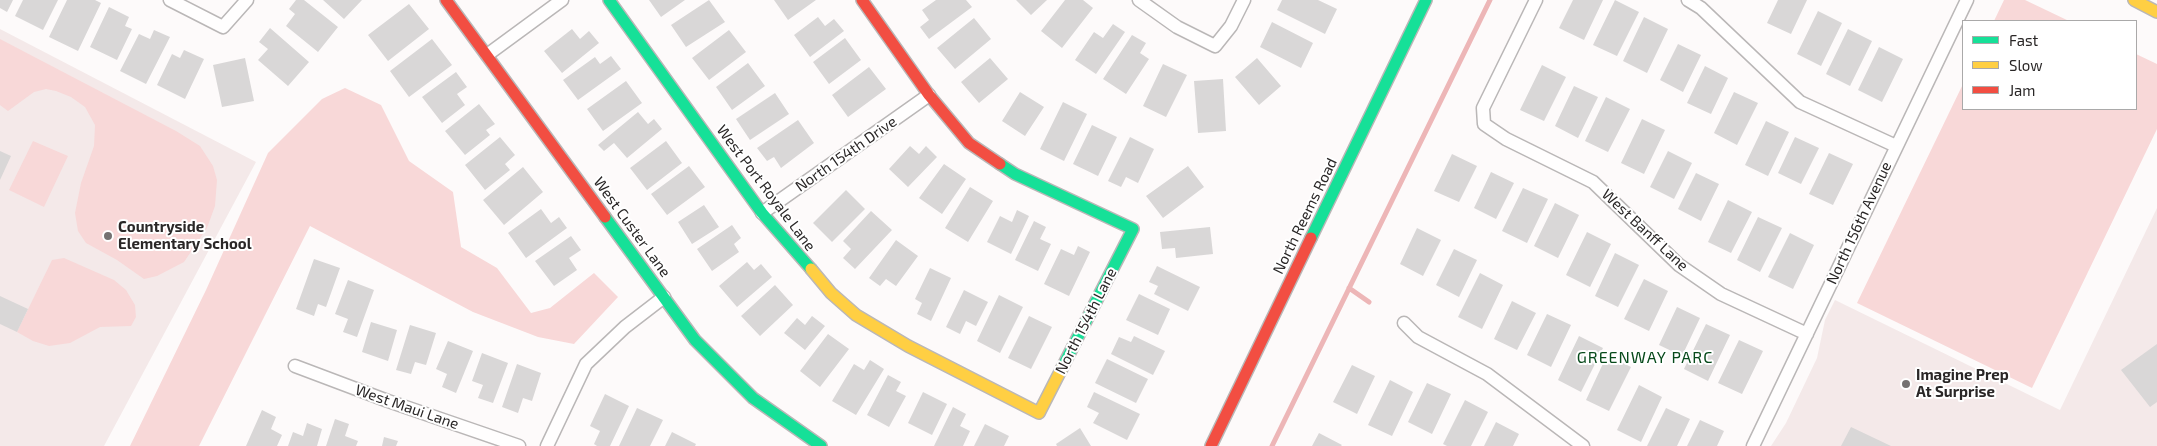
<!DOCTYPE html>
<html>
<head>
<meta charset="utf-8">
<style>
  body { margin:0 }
  #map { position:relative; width:2157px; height:446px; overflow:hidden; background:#fdfafa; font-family:"Exo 2",sans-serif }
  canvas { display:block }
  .legend { position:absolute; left:1962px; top:20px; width:175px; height:90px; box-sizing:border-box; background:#fff; border:1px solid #aaa9a9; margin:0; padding:6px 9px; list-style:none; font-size:15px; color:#2a2727 }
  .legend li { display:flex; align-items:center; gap:10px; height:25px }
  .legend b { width:25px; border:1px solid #aaa9a9 }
</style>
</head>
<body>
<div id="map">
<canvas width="2157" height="446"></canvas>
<ul class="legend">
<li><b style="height:6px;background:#16e098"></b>Fast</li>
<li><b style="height:6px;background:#ffcf43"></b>Slow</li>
<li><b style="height:6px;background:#f24e42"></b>Jam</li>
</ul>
</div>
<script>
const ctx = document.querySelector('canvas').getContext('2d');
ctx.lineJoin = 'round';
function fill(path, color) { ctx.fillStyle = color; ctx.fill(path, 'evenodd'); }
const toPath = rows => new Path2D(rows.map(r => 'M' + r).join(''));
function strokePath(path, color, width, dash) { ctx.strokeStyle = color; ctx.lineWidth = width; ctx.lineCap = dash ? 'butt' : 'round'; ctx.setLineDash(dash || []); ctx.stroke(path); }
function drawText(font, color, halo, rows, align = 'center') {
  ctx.font = font + ' "Exo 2",sans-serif'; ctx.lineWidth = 4; ctx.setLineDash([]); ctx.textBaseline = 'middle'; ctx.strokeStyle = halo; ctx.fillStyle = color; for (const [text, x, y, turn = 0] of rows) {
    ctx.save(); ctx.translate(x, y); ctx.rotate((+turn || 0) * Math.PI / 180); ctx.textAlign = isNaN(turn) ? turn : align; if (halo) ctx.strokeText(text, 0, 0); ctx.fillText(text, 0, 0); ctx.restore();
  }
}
fill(toPath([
  [0,29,256,162,104,446,0,446],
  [2157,208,2157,446,1771,446,1786,423,1817,358,1825,320,1835,300,2060,410]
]), '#f4e9e9');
fill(toPath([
  [2004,0,2025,0,2069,21,1994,21],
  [0,39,176,131,200,146,213,166,217,180,215,206,207,228,184,262,157,276,144,279,117,260,86,243,78,231,75,213,81,183,94,146,95,125,85,107,71,97,56,91,46,89,34,92,8,111,0,105],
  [2136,54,2157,64,2157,129,2032,388,1857,303,1963,84,1963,109,2136,109],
  [345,88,381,105,409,161,453,192,461,247,497,268,531,313,550,308,594,273,618,297,574,344,538,337,473,312,310,226,199,446,130,446,206,290,268,153,322,99],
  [33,141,68,156,44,207,9,190],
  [64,258,114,280,126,290,135,305,136,317,131,326,100,327,70,343,49,346,33,341,17,332,52,260]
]), '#f8d8d8');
strokePath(toPath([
  [1349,288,1369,302],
  [1272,446,1490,0]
]), '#edb6b7', 5);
fill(toPath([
  [0,0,13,0,7,12,0,8],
  [23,0,58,0,43,30,15,16],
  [67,0,95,0,101,3,78,51,49,37],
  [296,0,304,0,338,27,318,52,286,26,295,14,289,9],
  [323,0,362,0,344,19],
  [649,0,685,0,661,17],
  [709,0,725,22,686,47,671,25],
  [774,0,816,0,788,20],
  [936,0,966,0,972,7,929,39,920,27,929,20,922,10],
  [1016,0,1047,0,1031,15],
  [1065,0,1083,0,1093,8,1062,48,1041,31],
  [1282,0,1318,0,1337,9,1325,34,1277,10],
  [1573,0,1603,0,1584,40,1559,28],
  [1615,0,1639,12,1617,56,1593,45],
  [1778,0,1807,0,1791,34,1767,23],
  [409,4,429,29,388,61,368,35],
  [109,7,129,17,125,26,132,29,117,60,90,47],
  [1818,11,1842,23,1821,66,1797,54],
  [818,17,825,26,834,19,844,31,810,57,794,35],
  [1644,17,1668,29,1647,73,1623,61],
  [974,18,991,39,955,69,937,48],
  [1272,22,1313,43,1301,68,1260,47],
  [1113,24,1125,32,1096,74,1075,60,1094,32,1103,38],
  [270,28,309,62,288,86,258,60,268,49,259,42],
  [572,29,580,39,589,31,599,43,562,73,544,51],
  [1848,29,1872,41,1850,86,1826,74],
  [154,30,170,37,146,84,120,71,139,34,150,39],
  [729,30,746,52,709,80,692,58],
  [1132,35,1146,43,1140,53,1149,59,1126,94,1103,79],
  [845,38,861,60,829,84,813,62],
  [432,39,452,65,409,97,390,71],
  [1678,44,1701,55,1683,92,1660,80],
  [1879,47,1903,59,1882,102,1858,90],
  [184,50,204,59,185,99,157,85,172,54,180,58],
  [611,56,621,69,578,100,563,80,595,57,600,64],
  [245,58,254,101,222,107,213,65],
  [990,58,1008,79,979,103,961,82],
  [1257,58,1281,86,1259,105,1235,77],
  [748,63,765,86,732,110,716,87],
  [1163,64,1187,75,1166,117,1143,106],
  [1542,65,1566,77,1544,121,1520,110],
  [1705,66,1728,78,1711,114,1687,103],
  [869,67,886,89,848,117,832,95],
  [456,72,467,87,457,94,465,105,442,123,422,97],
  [1223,79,1226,131,1198,133,1194,81],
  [626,81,642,103,603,131,587,109],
  [1574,86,1598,97,1578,138,1555,126],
  [1020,92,1044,107,1025,136,1002,121],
  [1734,92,1758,103,1737,145,1714,133],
  [775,93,789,114,750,140,736,119],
  [1606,97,1630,109,1608,152,1585,141],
  [1063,102,1087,114,1064,161,1040,149],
  [479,104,495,124,486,130,490,135,465,155,445,131],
  [638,112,648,124,654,119,662,129,627,158,614,143,604,151,598,145],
  [1642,119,1665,130,1644,174,1621,163],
  [798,120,814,143,781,168,774,157,767,161,757,148],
  [1766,121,1789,132,1768,176,1745,165],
  [1092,125,1117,137,1098,176,1073,164],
  [500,137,515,155,505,164,510,170,485,190,465,165],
  [1130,137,1154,149,1138,183,1126,177,1121,187,1108,181],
  [1795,137,1819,148,1801,184,1778,173],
  [666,141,682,163,647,190,630,168],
  [910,146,919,154,926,146,937,157,908,187,889,169],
  [0,151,11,156,0,180],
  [1668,151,1692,163,1674,199,1650,187],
  [1829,153,1853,164,1833,205,1809,194],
  [1452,154,1477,166,1459,202,1434,191],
  [944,164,966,179,942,214,919,198],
  [689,166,705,187,667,215,651,194],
  [1188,166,1204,187,1163,218,1146,196],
  [523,167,543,192,504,225,483,200],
  [1491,172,1514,183,1496,219,1474,208],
  [1696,173,1719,184,1701,221,1678,209],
  [970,187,993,201,968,242,945,228],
  [1523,188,1548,199,1527,243,1502,231],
  [846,190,865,209,832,242,813,223],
  [1728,200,1752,212,1731,253,1708,242],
  [1555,203,1579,215,1558,258,1534,246],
  [704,205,719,227,692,244,678,222],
  [541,209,551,223,559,217,567,228,526,258,508,233],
  [1017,210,1029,216,1011,254,987,242,1000,216,1012,222],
  [871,211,892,230,855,269,843,258,851,249,843,241],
  [1758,217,1782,228,1760,272,1737,260],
  [1034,221,1046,227,1040,239,1051,244,1038,271,1015,260],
  [732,225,741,238,734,244,739,252,712,271,697,249],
  [1210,227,1213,254,1176,258,1175,248,1162,249,1160,232],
  [1417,228,1441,240,1423,276,1400,264],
  [1587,232,1611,244,1590,287,1566,275],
  [1790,233,1814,245,1793,289,1768,277],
  [571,236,581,250,569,258,577,270,554,286,535,261],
  [896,240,918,256,896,286,886,279,880,286,869,278],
  [1078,246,1090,252,1069,296,1044,284,1061,249,1074,255],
  [1454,249,1477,260,1459,297,1436,285],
  [1615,253,1639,265,1618,307,1595,296],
  [314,259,340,268,326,307,318,304,314,316,296,309],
  [747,262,754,270,761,264,772,277,737,307,719,286],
  [1157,266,1200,287,1188,311,1154,294,1158,286,1149,282],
  [930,268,951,278,931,321,917,314,922,303,915,299],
  [1480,273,1503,285,1482,329,1458,317],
  [1644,279,1668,291,1649,331,1624,319],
  [348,280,374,290,357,337,343,332,348,319,335,314],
  [775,285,793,305,760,336,741,316],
  [964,290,988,302,976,326,966,321,960,334,946,327],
  [1139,294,1170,309,1158,335,1126,320],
  [999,295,1023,307,1000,353,977,341],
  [0,296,28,309,17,332,0,324],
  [1512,301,1536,313,1517,350,1494,339],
  [1677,307,1700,318,1682,356,1659,345],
  [1547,314,1571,325,1551,367,1527,355],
  [812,316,825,326,805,350,784,333,797,318,805,325],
  [1029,316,1052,327,1031,369,1008,358],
  [371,322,397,330,388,361,362,352],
  [1706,324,1730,335,1708,381,1684,369],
  [410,325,436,333,426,365,415,362,411,374,396,370],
  [828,334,849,349,820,387,800,371],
  [1134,336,1165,351,1153,375,1111,354,1119,337,1131,342],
  [1579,336,1603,348,1581,392,1558,380],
  [1739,340,1763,351,1742,394,1718,383],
  [448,341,473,351,456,393,442,387,447,374,436,369],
  [2157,344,2157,402,2150,407,2121,370],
  [482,353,508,363,493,403,478,398,483,385,472,381],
  [1607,355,1631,367,1609,411,1586,400],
  [1107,359,1148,379,1136,403,1095,383],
  [870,360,884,369,856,415,832,401,854,364,864,370],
  [517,364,541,373,532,401,523,398,518,413,502,407],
  [1352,365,1375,376,1357,414,1333,402],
  [888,375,901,382,896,391,906,396,889,427,867,415],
  [1390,380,1413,392,1392,436,1368,425],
  [1427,383,1451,394,1432,434,1408,422],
  [1639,385,1662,397,1641,442,1617,430],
  [923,392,947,404,932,435,908,423],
  [1094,392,1140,414,1127,440,1093,423,1099,413,1087,407],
  [605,394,629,406,610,446,597,446,594,444,600,431,590,426],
  [1465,400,1488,412,1471,446,1447,446,1443,444],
  [953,407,966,414,960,426,970,431,963,446,934,446],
  [637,408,663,420,650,446,619,446],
  [1666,408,1690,419,1677,446,1647,446],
  [262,410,276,417,271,429,282,435,277,446,246,446],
  [335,419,349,424,345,436,358,441,356,446,326,446],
  [1700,420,1724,431,1717,446,1687,446],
  [1496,422,1519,434,1513,446,1484,446],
  [307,423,322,429,317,446,288,446,293,432,303,436],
  [985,424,1009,436,1004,446,974,446],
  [1851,427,1891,446,1841,446],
  [1080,428,1091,446,1057,446,1056,444],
  [672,432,696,444,695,446,665,446],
  [1319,433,1342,445,1341,446,1312,446],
  [384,437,398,441,396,446,382,446]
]), '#d9d7d7');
const street = toPath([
  [170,0,223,27,247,0],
  [1139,0,1177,27,1215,46,1231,26,1244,0],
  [1536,0,1483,108,1484,124,1506,139,1593,182,1679,265,1721,294,1807,334],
  [1688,0,1701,8,1800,102,1896,146],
  [487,55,562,0],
  [762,213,929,95],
  [1404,323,1418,337,1487,374,1583,446],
  [295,366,388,401,519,446],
  [547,446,586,364,625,327,664,297],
  [1753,446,1967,0]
]);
const fast = toPath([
  [609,0,762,213,811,269],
  [1000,164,1015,174,1133,229,1062,368],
  [605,217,695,340,753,398,821,446],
  [1311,238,1426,0]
]);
const slow = toPath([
  [2134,0,2157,12],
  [811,269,831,293,856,315,908,346,1039,413,1062,368]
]);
const jam = toPath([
  [446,0,605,217],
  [862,0,929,95,969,143,1000,164],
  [1211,446,1311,238]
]);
strokePath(street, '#bab7b7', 15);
strokePath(fast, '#bab7b7', 14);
strokePath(slow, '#bab7b7', 14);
strokePath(jam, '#bab7b7', 14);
strokePath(street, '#fffefe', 12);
strokePath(fast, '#16e098', 11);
strokePath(slow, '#ffcf43', 11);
strokePath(jam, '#f24e42', 11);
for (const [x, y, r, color] of [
  [108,236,5,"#747171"],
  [1906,384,5,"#747171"]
]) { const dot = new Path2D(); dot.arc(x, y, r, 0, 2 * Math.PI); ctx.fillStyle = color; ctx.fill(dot); strokePath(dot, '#fff', 2); }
drawText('15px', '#2a2727', '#fff', [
  ["North 154th Drive",846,154,-35],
  ["West Port Royale Lane",766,188,53],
  ["North Reems Road",1305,216,-64],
  ["North 156th Avenue",1859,223,-65],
  ["West Custer Lane",632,227,54],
  ["West Banff Lane",1645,230,43],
  ["North 154th Lane",1086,321,-63],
  ["West Maui Lane",407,407,19]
]);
drawText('bold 15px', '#2a2727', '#fff', [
  ["Countryside",118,227],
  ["Elementary School",118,244],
  ["Imagine Prep",1916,375],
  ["At Surprise",1916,392]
], 'left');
ctx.letterSpacing = '1px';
drawText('16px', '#074a1b', '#fff', [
  ["GREENWAY PARC",1645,358]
]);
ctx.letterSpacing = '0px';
</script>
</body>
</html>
